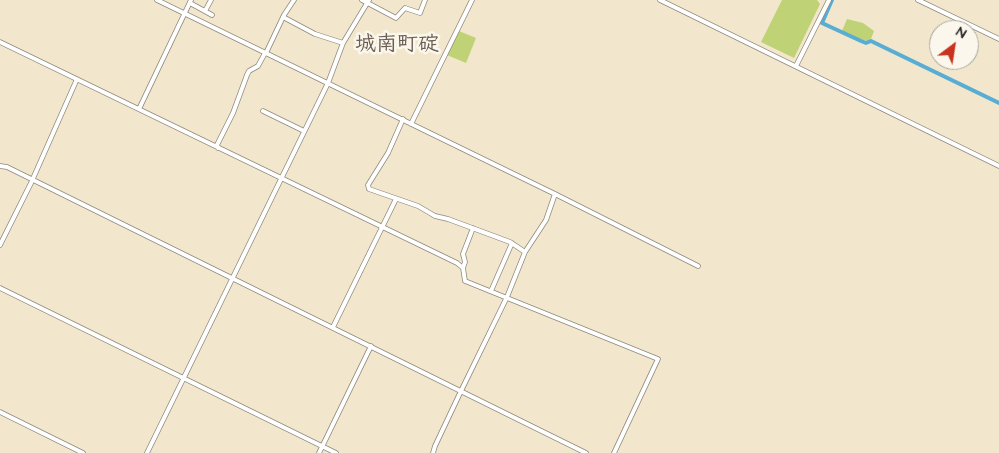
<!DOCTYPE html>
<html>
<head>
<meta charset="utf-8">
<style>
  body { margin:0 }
  #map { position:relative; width:999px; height:453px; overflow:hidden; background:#f2e7cc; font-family:"Architects Daughter",sans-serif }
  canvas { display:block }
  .north { position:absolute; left:929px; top:20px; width:50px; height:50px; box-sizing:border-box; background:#fbf7ec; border:1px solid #a8a59f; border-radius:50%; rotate:31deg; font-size:14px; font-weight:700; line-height:20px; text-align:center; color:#2b2b2b }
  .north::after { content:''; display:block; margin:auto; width:18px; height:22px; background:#c8321e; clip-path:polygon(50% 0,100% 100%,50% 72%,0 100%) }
</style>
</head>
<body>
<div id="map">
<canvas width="999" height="453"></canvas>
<div class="north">N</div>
</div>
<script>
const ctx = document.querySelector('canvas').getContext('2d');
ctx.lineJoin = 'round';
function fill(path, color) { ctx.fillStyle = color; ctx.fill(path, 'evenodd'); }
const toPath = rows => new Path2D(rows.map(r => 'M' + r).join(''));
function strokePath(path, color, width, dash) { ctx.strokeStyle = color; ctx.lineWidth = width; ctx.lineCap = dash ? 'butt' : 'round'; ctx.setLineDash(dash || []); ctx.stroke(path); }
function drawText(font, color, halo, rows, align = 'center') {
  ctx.font = font + ' "Architects Daughter","Klee One",sans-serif'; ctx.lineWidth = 5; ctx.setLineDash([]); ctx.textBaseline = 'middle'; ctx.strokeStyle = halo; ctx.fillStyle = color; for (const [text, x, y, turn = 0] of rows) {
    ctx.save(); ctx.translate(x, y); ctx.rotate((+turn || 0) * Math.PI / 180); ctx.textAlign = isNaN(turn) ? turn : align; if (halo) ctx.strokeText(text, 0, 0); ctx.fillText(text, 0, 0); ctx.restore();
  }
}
fill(toPath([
  [782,0,817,0,820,4,794,58,761,42],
  [847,19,863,23,874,31,871,39,868,41,861,40,842,31],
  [459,31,476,38,466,63,447,55]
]), '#bfd275');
strokePath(toPath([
  [832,0,822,23,861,41,866,43,871,41,999,103]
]), '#58add4', 4);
const minor = toPath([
  [157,0,555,194,698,266],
  [362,0,396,18,405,8,420,13,425,0],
  [660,0,999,166],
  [918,0,999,39],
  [190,3,212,15],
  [205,11,211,0],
  [283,17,315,34,343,43],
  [0,42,457,263,463,268,465,281,658,359,614,453],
  [266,53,284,15,294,0],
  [796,66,829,0],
  [139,109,191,0],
  [263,111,304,131],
  [403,119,388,153,368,185,369,189,418,206,435,216,448,219,510,242,525,252],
  [411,124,472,0],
  [218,148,217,145,233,113,247,75,249,71,258,66,265,53],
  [0,166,7,167,586,453],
  [0,245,31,183,77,79],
  [463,268,465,262,463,254,473,228],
  [0,288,336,453],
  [491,291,512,243],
  [333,327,396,199],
  [0,412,83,453],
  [147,453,328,83,343,43,369,0],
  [319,453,371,346],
  [433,453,435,446,461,391,507,297,525,252,546,220,555,194]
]);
strokePath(minor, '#8e897c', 5.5);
strokePath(minor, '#fff', 4);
drawText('bold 21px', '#6a5d52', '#fbf7ec', [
  ["城南町碇",397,46]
]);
</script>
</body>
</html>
